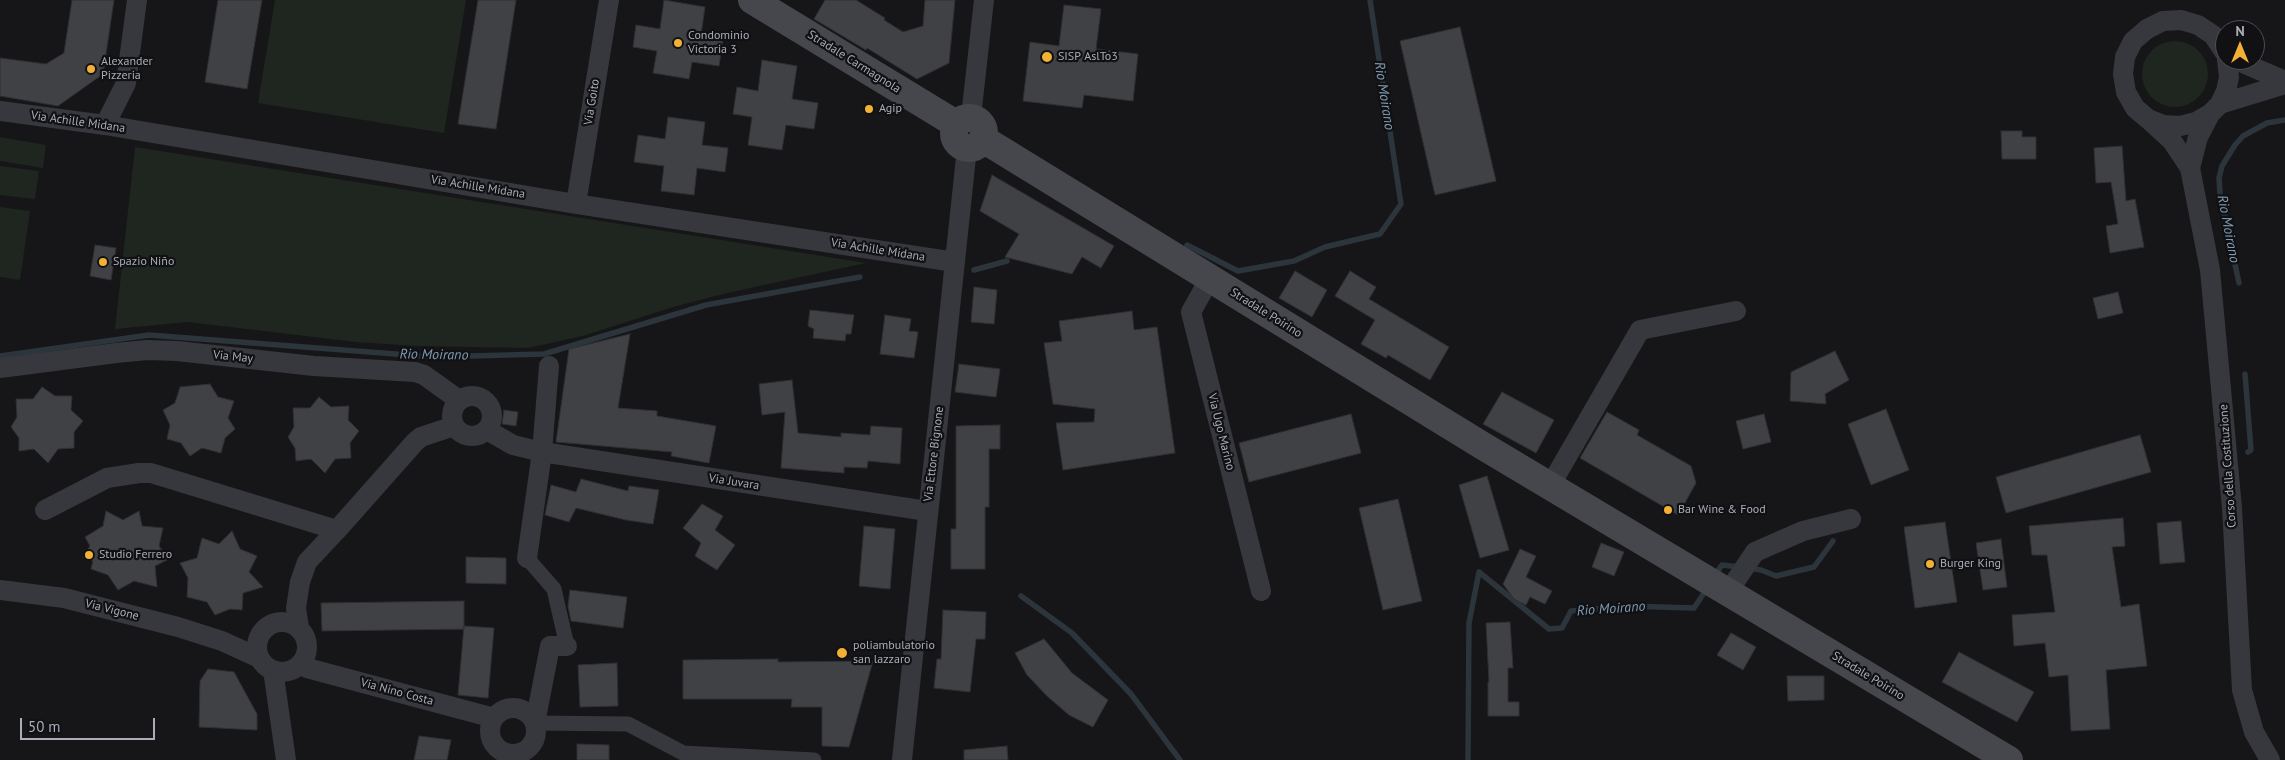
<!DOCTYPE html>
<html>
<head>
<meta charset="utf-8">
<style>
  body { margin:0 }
  #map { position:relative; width:2285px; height:760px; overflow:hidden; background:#161618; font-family:"PT Sans",sans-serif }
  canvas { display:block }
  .north { position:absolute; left:2215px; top:20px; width:50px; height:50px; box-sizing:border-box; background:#111113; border:1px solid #4d4f55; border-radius:50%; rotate:0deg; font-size:14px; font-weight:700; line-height:20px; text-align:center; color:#a8adb8 }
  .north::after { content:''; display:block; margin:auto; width:18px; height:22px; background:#f2b134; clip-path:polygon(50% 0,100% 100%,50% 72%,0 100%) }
  .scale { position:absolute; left:20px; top:718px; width:135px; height:22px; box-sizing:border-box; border:2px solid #a8adb8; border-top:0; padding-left:6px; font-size:15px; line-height:18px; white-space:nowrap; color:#a8adb8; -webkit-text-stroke:4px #111113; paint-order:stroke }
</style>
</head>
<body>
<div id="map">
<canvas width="2285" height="760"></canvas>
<div class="north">N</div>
<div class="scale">50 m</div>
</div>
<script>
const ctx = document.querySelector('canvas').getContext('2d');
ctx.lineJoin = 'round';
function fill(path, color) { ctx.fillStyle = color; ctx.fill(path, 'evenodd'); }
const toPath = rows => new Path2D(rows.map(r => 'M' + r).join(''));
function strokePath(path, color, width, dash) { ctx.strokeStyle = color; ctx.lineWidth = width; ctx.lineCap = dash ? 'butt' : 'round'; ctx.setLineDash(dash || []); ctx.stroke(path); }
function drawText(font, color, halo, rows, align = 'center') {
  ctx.font = font + ' "PT Sans",sans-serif'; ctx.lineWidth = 4.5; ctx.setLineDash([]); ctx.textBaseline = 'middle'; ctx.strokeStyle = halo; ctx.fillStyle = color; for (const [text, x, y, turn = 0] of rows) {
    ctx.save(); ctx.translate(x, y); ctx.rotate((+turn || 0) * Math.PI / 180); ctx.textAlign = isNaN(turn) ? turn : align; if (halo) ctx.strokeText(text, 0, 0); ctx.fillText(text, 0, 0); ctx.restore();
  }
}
fill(toPath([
  [275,0,466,0,444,133,258,103],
  '2142 74a33 33 0 1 1 66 0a33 33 0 1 1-66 0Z',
  [0,137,46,145,43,168,0,161],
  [135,147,866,263,727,293,673,307,583,336,528,348,418,346,356,342,188,322,115,329],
  [0,166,39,171,35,199,0,195],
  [0,207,30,211,20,280,0,277]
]), '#1e261f');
strokePath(toPath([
  [1187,245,1238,271,1294,261,1325,247,1380,234,1401,204,1370,0],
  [974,270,1007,261],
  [2239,283,2220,194,2219,178,2222,166,2235,145,2243,136,2267,123,2285,120],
  [0,356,149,335,434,357,544,354,706,305,860,277],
  [2245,374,2251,450,2248,452],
  [1749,568,1761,570,1776,576,1814,567,1833,541],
  [1715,575,1722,565,1740,567],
  [1021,596,1072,633,1131,694,1180,760],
  [1468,760,1469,623,1479,572,1549,629,1562,628,1571,611,1628,606,1694,608,1708,587]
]), '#2c353c', 5.5);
const building = toPath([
  [72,0,114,0,103,74,58,106,0,96,0,58,46,64,64,53,72,0],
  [218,0,262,0,247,89,205,82,218,0],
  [478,0,516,0,496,129,458,124,478,0],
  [664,0,705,7,701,35,723,39,719,66,692,62,689,79,653,73,657,51,633,47,636,25,660,29,664,0],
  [825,0,856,0,885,18,884,20,903,32,923,26,925,0,955,0,949,63,917,79,867,48,866,50,814,19,825,0],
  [1064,5,1101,9,1096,49,1138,54,1133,101,1084,95,1082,108,1023,101,1030,42,1059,46,1064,5],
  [1460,27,1496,181,1435,195,1400,41,1460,27],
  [762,60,797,66,792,99,818,103,814,129,786,125,782,150,748,145,752,117,733,114,737,87,758,91,762,60],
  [668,117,705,122,702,145,728,148,725,172,697,168,694,195,661,191,664,166,634,162,638,135,665,139,668,117],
  [2001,131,2022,131,2022,137,2036,137,2036,159,2002,159,2001,131],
  [2122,146,2126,201,2135,199,2144,247,2110,253,2106,226,2118,224,2111,182,2096,183,2094,148,2122,146],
  [992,175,1114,246,1101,268,1082,257,1072,274,1005,257,1019,234,980,211,992,175],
  [95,245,116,248,111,280,90,276,95,245],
  [1295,271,1327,290,1312,317,1279,298,1295,271],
  [1350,271,1376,287,1369,299,1449,347,1430,380,1388,355,1386,358,1361,344,1375,320,1335,296,1350,271],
  [974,287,997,290,994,324,971,322,974,287],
  [2118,292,2123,313,2098,319,2093,298,2118,292],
  [810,310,854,315,851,334,846,334,845,341,813,338,814,329,808,326,810,310],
  [1132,311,1134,330,1157,327,1175,453,1063,470,1056,423,1094,422,1095,409,1053,404,1044,343,1062,341,1059,321,1132,311],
  [885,315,911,319,909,331,918,332,914,358,880,354,885,315],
  [630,334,618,408,657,411,657,416,716,426,709,463,671,456,672,452,556,442,569,349,630,334],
  [1835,351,1849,380,1825,394,1826,404,1790,401,1791,372,1835,351],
  [959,364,1000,369,996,397,955,392,959,364],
  [792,380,798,433,841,437,841,433,870,435,871,426,902,428,900,464,868,461,867,468,844,467,844,473,781,468,785,412,762,415,759,384,792,380],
  [210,384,218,397,234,401,228,418,235,429,225,438,221,453,202,448,190,456,181,443,167,439,170,425,163,410,175,403,180,387,210,384],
  [42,387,55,396,72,396,71,410,83,421,74,432,74,448,58,449,48,463,34,449,19,451,19,438,11,427,17,417,16,399,33,399,42,387],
  [1502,392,1554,420,1536,453,1483,424,1502,392],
  [319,397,331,407,349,406,348,420,359,431,350,443,351,458,335,459,325,473,311,459,296,461,295,448,288,437,294,427,293,408,310,408,319,397],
  [1886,409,1909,470,1871,485,1848,424,1886,409],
  [504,410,518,412,516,426,502,424,504,410],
  [1607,412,1639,430,1637,435,1691,466,1696,483,1678,515,1580,458,1607,412],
  [1351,414,1361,453,1249,482,1239,443,1351,414],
  [1764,414,1771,442,1743,449,1736,421,1764,414],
  [1000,425,1000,449,989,449,989,507,985,507,985,569,951,569,951,529,956,529,956,426,1000,425],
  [2140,435,2151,472,2006,513,1996,477,2140,435],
  [1487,476,1509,550,1480,558,1459,485,1487,476],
  [581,479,628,491,629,486,659,490,653,524,626,520,576,508,569,522,545,515,551,485,576,492,581,479],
  [1398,499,1422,601,1383,610,1359,508,1398,499],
  [702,504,723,516,715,530,735,545,717,570,695,556,701,543,683,528,702,504],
  [106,511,123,520,139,511,142,526,163,528,159,546,169,559,155,566,157,587,134,581,118,590,108,575,91,569,93,561,83,557,90,546,85,537,103,526,106,511],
  [2123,518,2125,546,2112,547,2121,607,2139,604,2147,666,2106,670,2110,729,2071,731,2068,675,2049,677,2045,643,2014,646,2012,615,2055,612,2047,555,2032,555,2029,526,2123,518],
  [2181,521,2185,562,2160,564,2157,523,2181,521],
  [1945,522,1957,602,1915,608,1904,527,1945,522],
  [864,526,895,529,890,589,859,586,864,526],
  [232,531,240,549,257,556,249,572,263,587,243,593,242,610,230,609,215,615,207,602,187,597,188,578,180,563,197,558,202,538,219,544,232,531],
  [2001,539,2007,587,1983,590,1976,543,2001,539],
  [1601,543,1624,552,1614,576,1592,567,1601,543],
  [1520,549,1536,556,1526,577,1552,591,1545,604,1530,597,1526,605,1514,599,1503,584,1520,549],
  [466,557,506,558,506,584,466,583,466,557],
  [570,590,627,597,623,628,571,621,568,606,570,590],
  [464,601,464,629,322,631,321,603,464,601],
  [943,610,986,612,985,639,976,639,970,692,934,688,937,659,941,659,943,610],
  [1510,622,1513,668,1508,668,1508,702,1519,702,1519,716,1488,716,1488,682,1489,682,1486,623,1510,622],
  [464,626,494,628,488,698,458,695,464,626],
  [1731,633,1756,647,1743,670,1717,655,1731,633],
  [1044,639,1072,673,1108,700,1093,727,1069,715,1047,696,1027,675,1015,653,1044,639],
  [1959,652,2034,692,2017,722,1942,682,1959,652],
  [778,659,778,662,873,661,849,747,822,746,822,707,791,707,792,699,683,699,683,660,778,659],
  [617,663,618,706,580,707,578,665,617,663],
  [208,669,234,672,257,714,257,730,199,727,200,681,208,669],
  [1787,676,1824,676,1824,700,1788,701,1787,676],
  [419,736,451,740,447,760,414,760,419,736],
  [577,744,609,745,609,760,577,760,577,744],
  [1007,746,1008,760,964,760,964,750,1007,746]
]);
fill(building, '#404145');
strokePath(building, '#303034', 1);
strokePath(toPath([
  [527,558,554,589,567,646],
  [535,723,628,724,683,753,814,760]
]), '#37383d', 15);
strokePath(toPath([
  [2225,53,2213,35,2198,25,2181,20,2163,21,2147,29,2133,41,2125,57,2123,74,2126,92,2135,108,2148,119,2164,125,2180,126,2196,122,2210,114,2220,104,2226,91,2229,77,2227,60],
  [2236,60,2285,81],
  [2220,104,2285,84],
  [0,111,105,125,576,204,955,262],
  [971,117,984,0],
  [2148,119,2172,141,2190,168,2210,270,2232,508,2242,690,2254,732,2270,760],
  [105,125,126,83,137,0],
  [2190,168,2198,137,2210,114],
  [576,204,609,0],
  [1210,278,1191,312,1261,591],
  [0,368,116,353,147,350,177,351,314,366,415,372,424,375,459,400],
  '452 416a20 20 0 1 1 40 0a20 20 0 1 1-40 0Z',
  [487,430,513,445,542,452,927,511],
  [1550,486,1640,330,1736,311],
  [45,510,107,478,139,473,151,473,337,530,415,442,421,437,454,426],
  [527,558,542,452,549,366],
  [0,590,64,598,178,627,222,641,259,658],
  [1728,592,1755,552,1803,531,1851,519],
  '257 647a25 25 0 1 1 50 0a25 25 0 1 1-50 0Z',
  [299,628,296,608,300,582,307,562,337,530],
  [302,663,307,668,494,718],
  [273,670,286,760],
  '490 731a23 23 0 1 1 46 0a23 23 0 1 1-46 0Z',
  [535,723,550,646,567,646],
  [902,760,967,148]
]), '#37383d', 20);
strokePath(toPath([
  [752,0,956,124],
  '954 133a15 15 0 1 1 30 0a15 15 0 1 1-30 0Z',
  [983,139,1483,446,2009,760]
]), '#45474d', 28);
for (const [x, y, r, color] of [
  [678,43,5,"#f2b134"],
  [1047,57,6,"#f2b134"],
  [91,69,5,"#f2b134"],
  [869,109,5,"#f2b134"],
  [103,262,5,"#f2b134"],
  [1668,510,5,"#f2b134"],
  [89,555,5,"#f2b134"],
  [1930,564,5,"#f2b134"],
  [842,653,6,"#f2b134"]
]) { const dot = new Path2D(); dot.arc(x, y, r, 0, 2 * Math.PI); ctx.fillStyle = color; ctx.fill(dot); strokePath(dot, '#111113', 2); }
drawText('12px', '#a8adb8', '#111113', [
  ["Condominio",688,36],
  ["Victoria 3",688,50],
  ["SISP AslTo3",1058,57],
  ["Alexander",101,62],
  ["Pizzeria",101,76],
  ["Agip",879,109],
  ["Spazio Niño",113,262],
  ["Bar Wine & Food",1678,510],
  ["Studio Ferrero",99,555],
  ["Burger King",1940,564],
  ["poliambulatorio",853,646],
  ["san lazzaro",853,660]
], 'left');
drawText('12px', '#a8adb8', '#111113', [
  ["Stradale Carmagnola",854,62,32],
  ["Via Goito",592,102,-81],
  ["Via Achille Midana",78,122,8],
  ["Via Achille Midana",478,187,9],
  ["Via Achille Midana",878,250,9],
  ["Stradale Poirino",1266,313,32],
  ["Via May",233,357,6],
  ["Via Ugo Marino",1221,432,76],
  ["Via Ettore Bignone",934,454,-83],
  ["Corso della Costituzione",2228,466,-94],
  ["Via Juvara",734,482,9],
  ["Via Vigone",112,610,14],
  ["Stradale Poirino",1868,676,31],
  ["Via Nino Costa",397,692,15]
]);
drawText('italic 14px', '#7f9bb3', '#111113', [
  ["Rio Moirano",1384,96,81],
  ["Rio Moirano",2228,229,79],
  ["Rio Moirano",434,355,1],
  ["Rio Moirano",1611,609,-4]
]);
</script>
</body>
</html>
